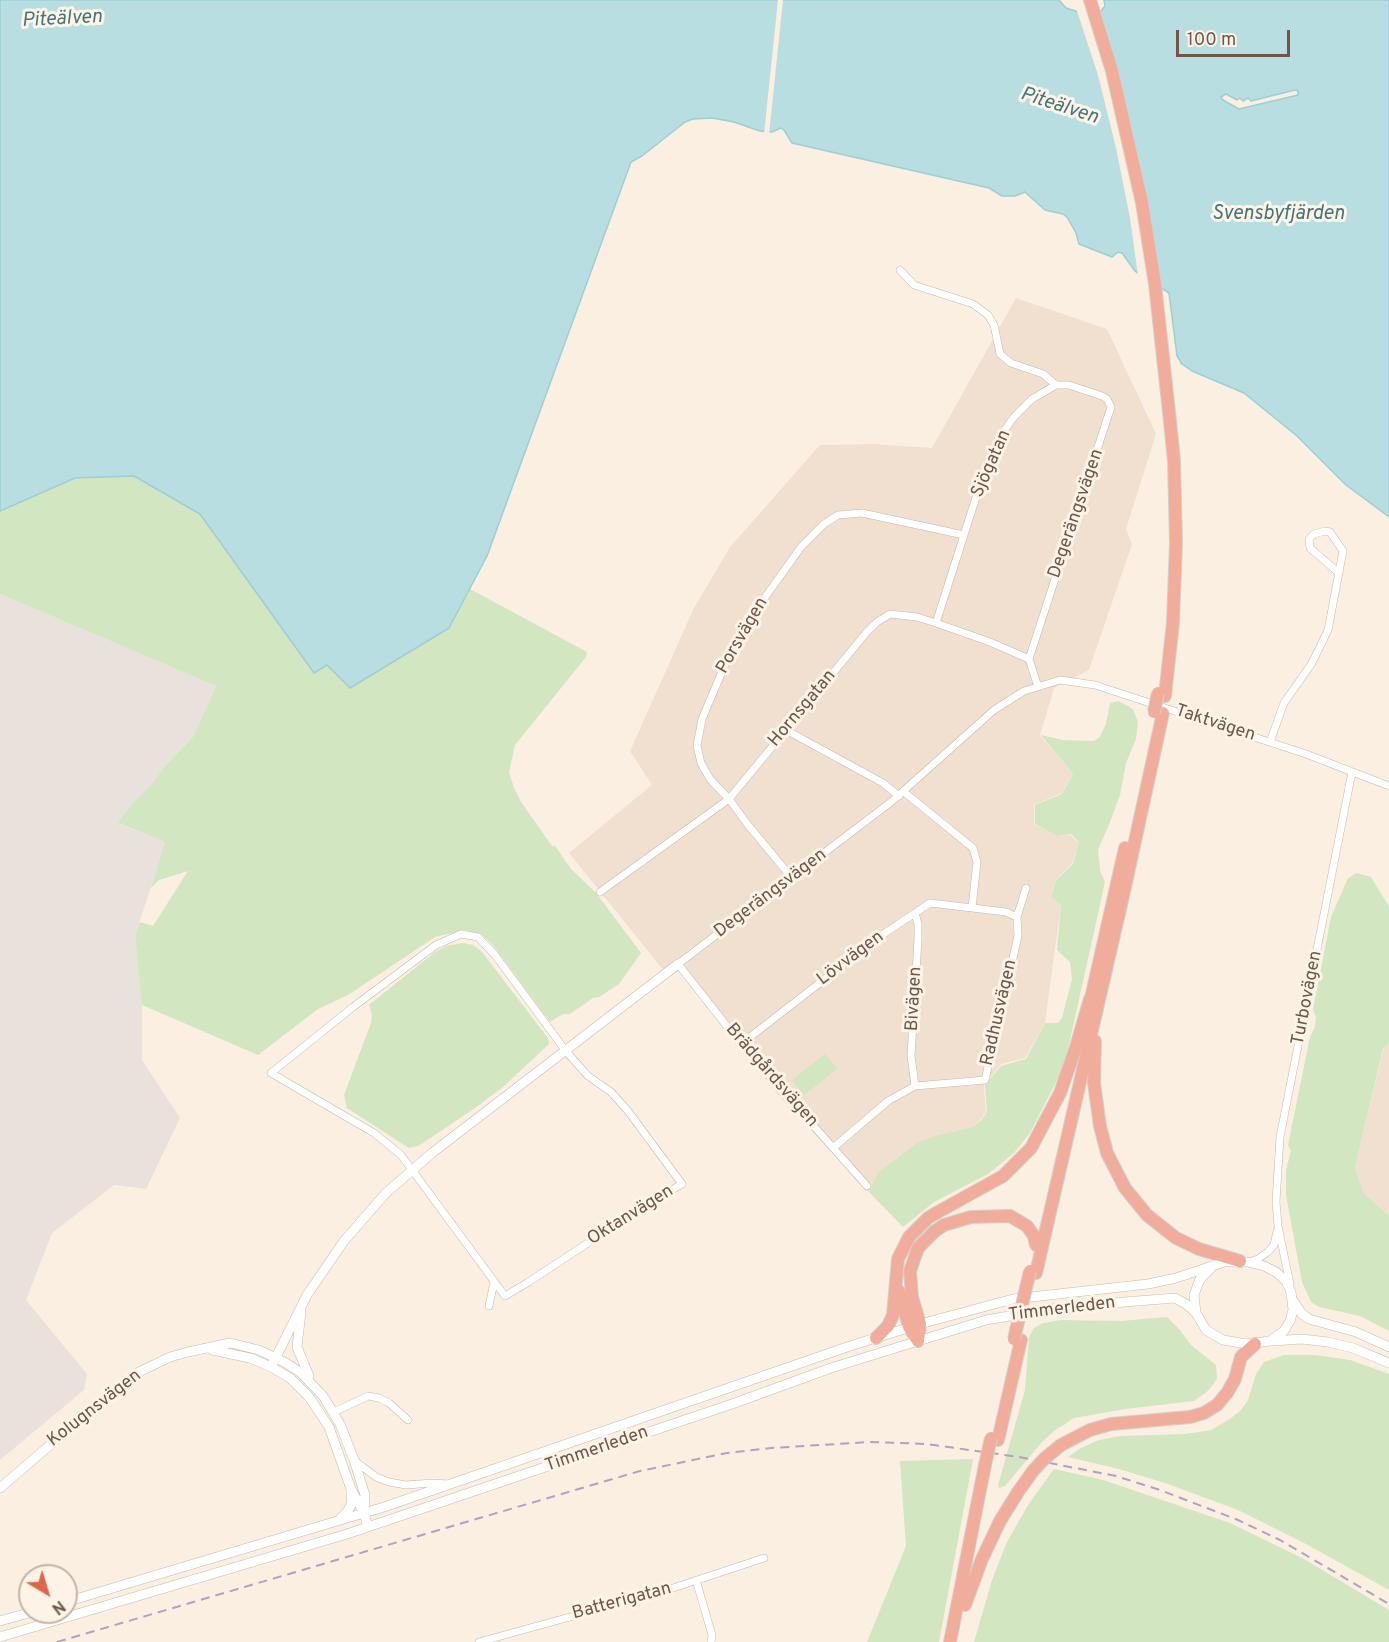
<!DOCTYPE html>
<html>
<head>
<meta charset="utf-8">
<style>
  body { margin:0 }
  #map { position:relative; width:1389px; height:1642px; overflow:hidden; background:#faefe1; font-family:Overpass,sans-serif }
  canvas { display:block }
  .north { position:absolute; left:18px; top:1564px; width:60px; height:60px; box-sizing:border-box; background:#fef3e7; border:2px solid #c5b4a8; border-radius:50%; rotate:142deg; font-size:16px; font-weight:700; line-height:24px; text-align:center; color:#6f554a }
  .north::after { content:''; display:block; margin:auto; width:21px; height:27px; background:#dd664e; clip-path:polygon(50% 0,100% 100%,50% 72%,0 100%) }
  .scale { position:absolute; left:1176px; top:30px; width:114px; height:27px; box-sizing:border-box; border:3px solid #6f554a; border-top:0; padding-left:8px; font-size:18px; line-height:21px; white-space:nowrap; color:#6f554a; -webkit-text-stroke:4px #fef3e7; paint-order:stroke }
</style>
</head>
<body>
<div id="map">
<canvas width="1389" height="1642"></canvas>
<div class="north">N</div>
<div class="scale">100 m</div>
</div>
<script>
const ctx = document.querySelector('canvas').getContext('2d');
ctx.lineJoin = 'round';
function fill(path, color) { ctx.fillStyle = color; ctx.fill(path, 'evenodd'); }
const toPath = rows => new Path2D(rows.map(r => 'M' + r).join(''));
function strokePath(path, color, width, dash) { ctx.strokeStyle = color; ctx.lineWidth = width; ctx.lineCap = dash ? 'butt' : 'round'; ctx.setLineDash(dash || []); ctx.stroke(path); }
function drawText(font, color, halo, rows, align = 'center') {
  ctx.font = font + ' Overpass,sans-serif'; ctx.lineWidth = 6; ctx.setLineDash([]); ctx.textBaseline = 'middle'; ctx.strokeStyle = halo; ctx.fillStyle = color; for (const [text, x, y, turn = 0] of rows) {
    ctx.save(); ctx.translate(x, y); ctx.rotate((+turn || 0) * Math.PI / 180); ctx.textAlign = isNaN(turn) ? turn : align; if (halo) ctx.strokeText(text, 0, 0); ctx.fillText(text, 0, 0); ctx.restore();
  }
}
fill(toPath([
  [1016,298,1107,329,1156,434,1126,529,1132,544,1089,670,1054,688,1040,735,1073,774,1062,793,1034,805,1034,824,1057,836,1070,835,1079,843,1072,864,1056,879,1051,897,1061,905,1045,1023,1025,1058,1001,1064,984,1086,986,1112,980,1121,972,1127,938,1135,879,1173,869,1192,777,1094,682,969,669,977,569,853,652,785,630,751,694,608,730,547,820,445,874,444,932,448],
  [1389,1025,1389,1216,1364,1193,1355,1168]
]), '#f1e0d0');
fill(toPath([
  [0,594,216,686,193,737,165,766,151,785,132,804,119,824,166,842,135,935,142,999,142,1060,180,1118,146,1189,114,1185,52,1233,26,1300,87,1374,84,1390,0,1460]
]), '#e9e2dc');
fill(toPath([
  [134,476,200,514,314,673,327,665,449,628,470,589,587,652,586,657,515,745,509,772,514,788,521,802,552,846,555,846,571,869,596,893,641,953,619,984,599,997,593,998,570,1014,563,1014,550,1022,492,944,481,934,464,930,435,937,348,995,318,1009,258,1055,142,1005,135,935,140,922,153,926,188,871,159,880,151,888,165,842,118,823,132,804,151,785,165,766,193,737,216,686,0,594,0,511,75,478],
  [1119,701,1133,709,1138,722,1136,739,1126,763,1120,795,1110,822,1098,850,1100,871,1105,882,1068,1049,1059,1076,1030,1133,1014,1153,988,1174,934,1202,903,1227,869,1192,878,1173,917,1143,938,1135,972,1127,981,1121,987,1112,985,1085,1001,1066,1026,1059,1045,1023,1058,1023,1062,1018,1072,979,1070,962,1057,950,1061,905,1051,897,1056,880,1073,864,1079,842,1071,834,1057,836,1035,824,1035,805,1062,794,1073,774,1041,735,1062,740,1094,741,1099,738,1106,724,1110,703],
  [1357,873,1371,877,1389,907,1389,1043,1383,1048,1355,1168,1364,1193,1389,1216,1389,1331,1360,1316,1319,1307,1311,1302,1302,1282,1286,1195,1286,1170,1291,1151,1288,1145,1310,1037,1315,1027,1316,1017,1313,1010,1331,917,1348,878],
  [463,943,473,945,482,952,548,1038,549,1044,503,1087,475,1108,429,1139,418,1146,409,1148,347,1108,344,1095,371,1023,372,1015,369,1005,435,952,446,946],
  [825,1054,837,1069,804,1095,792,1080],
  [1167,1317,1179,1329,1191,1345,1216,1365,1217,1379,1209,1390,1194,1401,1125,1409,1074,1418,1054,1431,1042,1442,1005,1486,999,1488,998,1485,1025,1390,1029,1337,1034,1328,1043,1323,1061,1320,1121,1321],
  [1284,1355,1315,1355,1350,1360,1389,1374,1389,1590,1306,1544,1238,1510,1168,1484,1119,1469,1068,1457,1081,1448,1099,1440,1121,1436,1186,1434,1211,1430,1230,1419,1241,1410,1248,1400,1256,1374,1264,1362],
  [973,1459,939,1642,867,1642,906,1546,900,1461],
  [1054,1469,1103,1480,1230,1523,1304,1559,1389,1610,1389,1642,974,1642,992,1580,1007,1542,1028,1505]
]), '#d2e6c1');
const water = toPath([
  [0,0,1059,0,1066,8,1079,12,1100,12,1105,6,1104,0,1389,0,1389,517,1346,485,1297,436,1244,393,1192,371,1182,364,1177,356,1169,293,1135,271,1122,253,1118,252,1112,257,1079,244,1076,233,1067,217,1063,214,1045,210,1025,192,1015,196,1002,196,989,188,792,143,784,130,781,128,772,132,760,131,734,122,712,118,693,119,685,122,642,156,631,162,487,556,449,628,350,688,327,665,314,673,200,514,134,476,75,478,0,511,0,0],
  [1295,90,1298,91,1298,95,1239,109,1223,100,1221,97,1226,94,1237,100,1240,98,1243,101,1248,98,1251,101,1295,90]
]);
fill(water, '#b8dee2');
strokePath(water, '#9fced3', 1.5);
fill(toPath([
  [778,0,783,0,769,135,764,134],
  [1076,8,1090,10,1130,145,1151,284,1138,276,1130,218,1116,148,1098,75]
]), '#faefe1');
const street = toPath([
  [900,270,914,285,973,304,988,315,994,325,1000,354,1011,363,1043,374,1056,385,1032,399,1014,417,999,438,985,469,936,623],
  [1038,687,1029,659,1111,407,1107,399,1102,396,1069,385,1056,385],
  [786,730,883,783,899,796],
  [1270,742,1284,703,1312,663,1328,630,1343,551,1330,532,1325,531,1314,534,1309,539,1310,548,1339,573],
  [904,792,973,848,977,862,972,908],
  [792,878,748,825,729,799,710,779,701,763,697,746,702,719,727,660,751,617,801,547,824,524,838,515,862,513,964,535],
  [600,892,729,799,866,633,877,622,890,614,917,617,936,623,990,642,1029,659],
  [1017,917,1026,888],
  [461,934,478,937,495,955,565,1050,588,1076,611,1092,628,1111,682,1184,638,1210,527,1283,505,1296,401,1155,374,1133,271,1073,353,1007,436,945,461,934],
  [741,1044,879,937,930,903,1006,912,1017,917,1018,936,985,1080,915,1086,888,1101,833,1148],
  [915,1086,911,1056,918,939,918,924,915,913],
  [867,1186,741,1044,678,964,891,802,994,710,1024,691,1060,680,1095,685,1306,754,1389,786],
  [1248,1262,1258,1259,1268,1252,1274,1245,1277,1231],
  [1290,1284,1278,1226,1276,1202,1280,1137,1352,772],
  [489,1306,494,1282],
  [334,1412,368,1396,379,1398,389,1403,408,1420],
  [355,1461,376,1477,389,1482,406,1485,433,1483,448,1484],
  [696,1580,712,1635,711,1642],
  [479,1642,664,1591,764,1558]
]);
const secondary = toPath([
  [1294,1302,1302,1314,1309,1319,1356,1332,1389,1347],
  [301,1312,297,1347,309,1376],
  [1272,1341,1302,1339,1328,1342,1353,1348,1389,1363],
  [212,1350,250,1358,271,1367,290,1378,309,1397,329,1427,351,1489,364,1513,368,1527],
  [271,1367,307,1295,344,1241,386,1193,432,1153,678,964],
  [0,1488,85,1415,139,1372,170,1357,188,1352,230,1343,259,1350,286,1363,301,1373,323,1396,340,1424,354,1460,365,1495,364,1513],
  [340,1519,347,1512,352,1503,351,1492],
  [66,1602,384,1507,850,1346,920,1324,1013,1299,1148,1284,1176,1278,1224,1262,1248,1262,1264,1266,1276,1272,1286,1281,1291,1292,1293,1310,1290,1321,1284,1331,1270,1341,1247,1344,1223,1340,1206,1330,1196,1313,1194,1295,1200,1279,1211,1268],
  [0,1621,32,1612],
  [0,1637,347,1534,732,1404,831,1368,986,1320,1062,1307,1175,1298,1186,1304,1196,1313]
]);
const highway = toPath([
  [1090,0,1112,71,1142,203,1155,284,1169,412,1174,461,1176,543,1173,622,1165,696],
  [1089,1007,1125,848],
  [1095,1041,1094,1083,1100,1126,1107,1153,1125,1188,1147,1215,1176,1238,1199,1249,1240,1261],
  [1036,1273,1123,896,1163,713],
  [899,1291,909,1327,918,1341],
  [876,1338,888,1326,893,1315,898,1259,909,1237,928,1218,938,1212,1003,1176,1031,1148,1060,1093,1076,1047,1090,999],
  [918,1341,920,1324,912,1297,910,1271,918,1248,935,1231,944,1225,971,1217,1010,1216,1027,1226,1034,1236,1036,1245],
  [998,1440,1021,1340],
  [1061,1445,1090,1430,1111,1424,1190,1417,1204,1413,1217,1405,1227,1393,1235,1379,1241,1357,1255,1344],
  [965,1605,982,1559,1000,1521,1018,1492,1033,1471],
  [950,1642,985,1465]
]);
strokePath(street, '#cab6a9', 8);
strokePath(secondary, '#cfb8a9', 10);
strokePath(highway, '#d7cfcc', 14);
strokePath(street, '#fff', 7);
strokePath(secondary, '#fff', 9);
strokePath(highway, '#f1ad9c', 12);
strokePath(toPath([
  [57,1642,640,1471,727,1453,771,1448,870,1442,927,1444,1019,1457,1116,1476,1160,1490,1238,1520,1280,1540,1389,1604]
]), '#b1a2c2', 2, [9, 6]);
const highwayBridge = toPath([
  [1154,712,1158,693],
  [1014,1339,1030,1271],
  [985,1465,991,1438],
  [1033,1471,1044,1459,1061,1445]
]);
strokePath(highwayBridge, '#d7cfcc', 14, []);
strokePath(highwayBridge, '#f1ad9c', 12);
drawText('18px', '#6f554a', '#fef3e7', [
  ["Sjögatan",992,464,-66],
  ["Degerängsvägen",1077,514,-71],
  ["Porsvägen",743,636,-60],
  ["Hornsgatan",803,709,-50],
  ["Taktvägen",1215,724,18],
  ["Degerängsvägen",771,894,-37],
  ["Lövvägen",851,959,-37],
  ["Turbovägen",1308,998,-79],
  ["Bivägen",915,999,-87],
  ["Radhusvägen",1000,1013,-77],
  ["Brädgårdsvägen",771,1076,49],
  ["Oktanvägen",631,1216,-32],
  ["Timmerleden",1062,1310,-7],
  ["Kolugnsvägen",95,1409,-38],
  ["Timmerleden",597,1450,-19],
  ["Batterigatan",622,1602,-15]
]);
drawText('italic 20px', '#43757b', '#fef3e7', [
  ["Piteälven",62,20,-3],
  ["Piteälven",1059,107,18],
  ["Svensbyfjärden",1278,215]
]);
</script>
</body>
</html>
